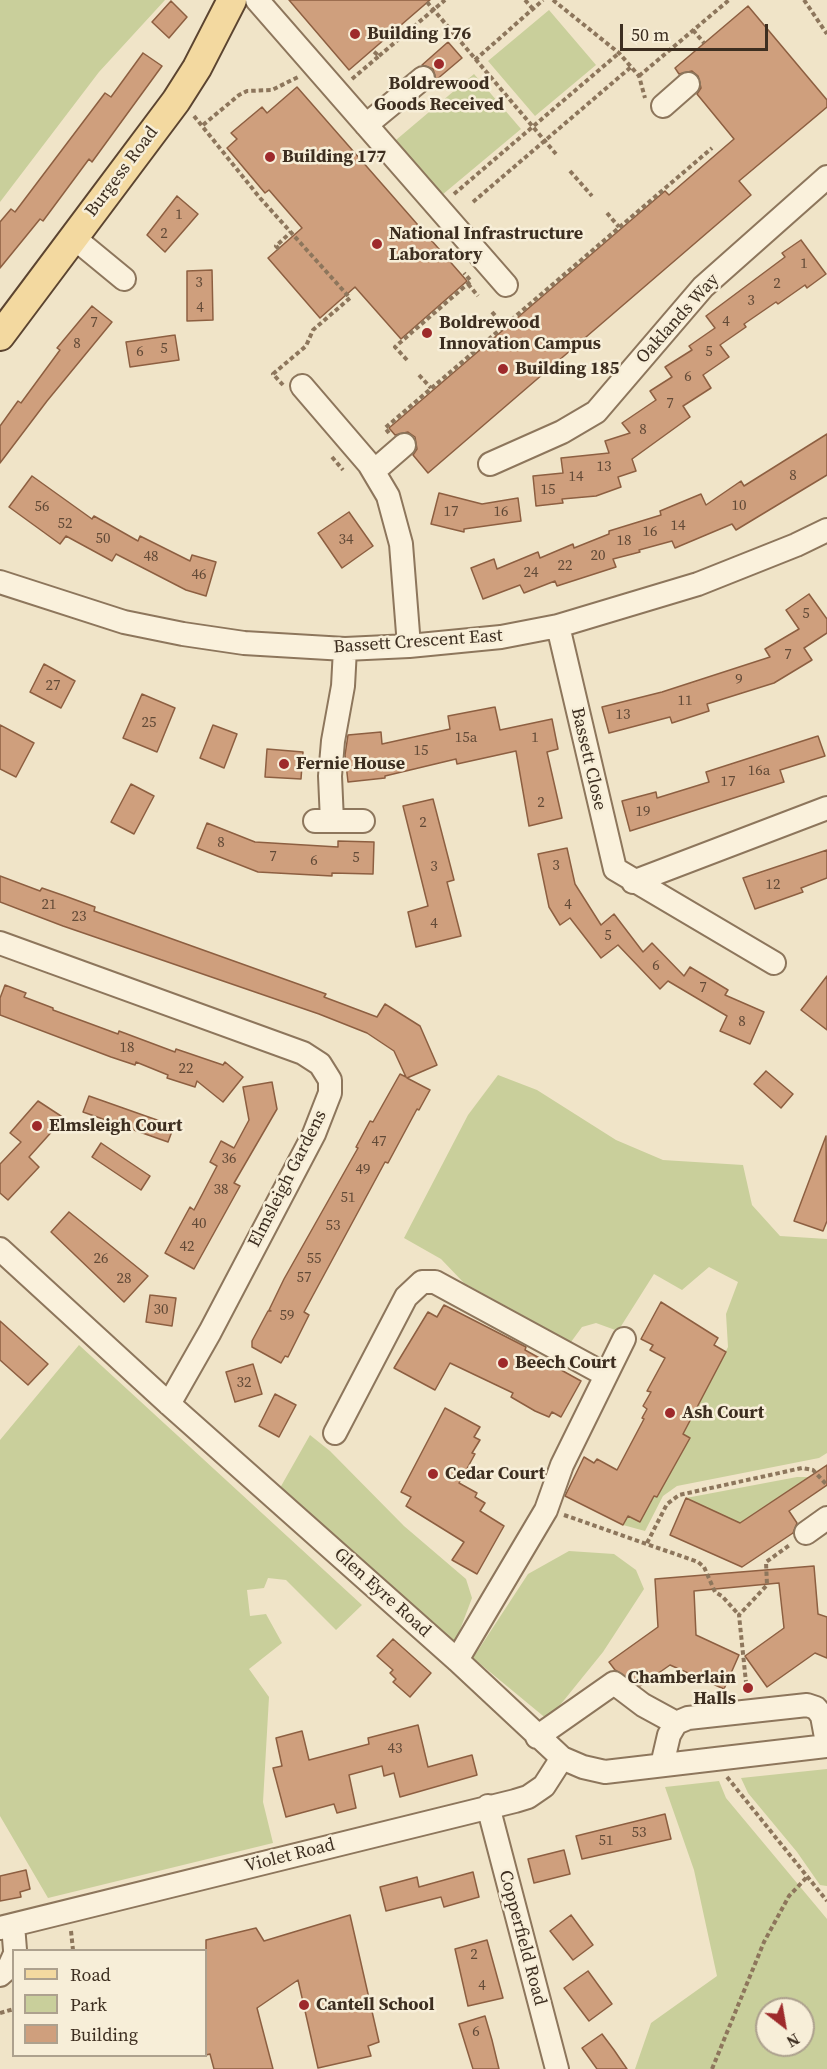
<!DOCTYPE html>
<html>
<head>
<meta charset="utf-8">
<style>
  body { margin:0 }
  #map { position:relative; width:827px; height:2069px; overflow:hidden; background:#f0e4c8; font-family:"Source Serif 4",serif }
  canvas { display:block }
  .legend { position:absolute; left:12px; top:1949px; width:195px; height:108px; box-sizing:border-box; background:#f7eed8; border:2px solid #ada18e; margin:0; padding:8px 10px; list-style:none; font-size:18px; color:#3d2e20 }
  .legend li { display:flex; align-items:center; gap:12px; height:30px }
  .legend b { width:30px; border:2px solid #ada18e }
  .north { position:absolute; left:755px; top:1997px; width:60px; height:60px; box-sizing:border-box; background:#f7eed8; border:2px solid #ada18e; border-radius:50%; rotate:149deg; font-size:16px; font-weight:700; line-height:24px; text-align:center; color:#3d2e20 }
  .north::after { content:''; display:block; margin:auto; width:21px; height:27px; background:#9e2a2b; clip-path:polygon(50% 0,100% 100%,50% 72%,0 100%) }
  .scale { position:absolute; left:620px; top:24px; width:148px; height:27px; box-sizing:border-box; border:3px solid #3d2e20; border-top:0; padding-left:8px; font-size:18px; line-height:21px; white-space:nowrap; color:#3d2e20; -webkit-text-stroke:4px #f7eed8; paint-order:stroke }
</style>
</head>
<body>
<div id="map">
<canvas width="827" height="2069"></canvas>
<ul class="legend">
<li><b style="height:8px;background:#f3d9a0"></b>Road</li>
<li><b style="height:16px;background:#c9cf9b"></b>Park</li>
<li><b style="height:16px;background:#cf9f7d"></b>Building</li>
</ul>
<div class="north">N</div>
<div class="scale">50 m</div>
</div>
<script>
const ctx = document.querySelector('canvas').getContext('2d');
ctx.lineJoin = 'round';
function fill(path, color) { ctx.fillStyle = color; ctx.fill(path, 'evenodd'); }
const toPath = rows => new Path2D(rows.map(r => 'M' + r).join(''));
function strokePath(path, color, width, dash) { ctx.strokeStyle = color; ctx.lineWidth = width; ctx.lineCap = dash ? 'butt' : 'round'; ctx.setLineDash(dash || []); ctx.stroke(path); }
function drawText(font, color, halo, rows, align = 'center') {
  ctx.font = font + ' "Source Serif 4",serif'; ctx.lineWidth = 5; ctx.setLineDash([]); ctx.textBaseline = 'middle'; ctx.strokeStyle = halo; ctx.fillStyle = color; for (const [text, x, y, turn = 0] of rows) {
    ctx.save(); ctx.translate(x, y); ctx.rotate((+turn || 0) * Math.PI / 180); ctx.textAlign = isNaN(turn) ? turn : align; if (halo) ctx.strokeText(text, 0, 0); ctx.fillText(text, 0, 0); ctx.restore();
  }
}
fill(toPath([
  [0,0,165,0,99,72,0,202],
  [549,10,596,65,535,116,488,61],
  [474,74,521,129,442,195,396,140],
  [498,1075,537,1090,616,1140,663,1160,743,1165,752,1205,780,1236,827,1239,827,1453,819,1458,677,1486,663,1496,645,1531,623,1525,628,1516,640,1522,654,1496,657,1497,690,1438,683,1434,728,1347,726,1314,738,1282,709,1267,682,1290,654,1274,618,1331,596,1323,582,1327,571,1342,464,1283,441,1259,404,1238,468,1115],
  [79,1345,362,1605,336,1630,286,1580,268,1578,264,1588,247,1590,250,1616,266,1614,282,1643,249,1669,269,1697,263,1802,273,1843,48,1898,0,1816,0,1440],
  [310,1435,330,1451,404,1526,466,1579,472,1598,455,1643,280,1488],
  [797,1477,810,1477,740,1523,686,1498],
  [569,1551,614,1554,636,1570,644,1589,603,1652,548,1720,473,1658,528,1574],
  [827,1769,827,1886,820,1885,797,1852,748,1793,741,1778],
  [719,1781,726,1798,827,1919,827,2069,635,2069,651,2023,717,1976,694,1870,665,1787],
  [767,2009,803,2009,803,2045,767,2045]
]), '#c9cf9b');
const building = toPath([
  [289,0,430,0,349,70,289,0],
  [171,1,187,17,169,38,152,22,171,1],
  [748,6,827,100,827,107,739,181,751,195,428,473,413,455,417,449,415,437,408,432,395,435,389,428,665,191,669,195,734,139,697,94,701,88,698,76,692,71,679,74,675,68,748,6],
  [448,42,462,58,436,80,433,69,422,65,448,42],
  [143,53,162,66,92,162,89,159,43,221,40,219,0,268,0,222,11,209,15,212,105,93,111,97,143,53],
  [297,87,467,281,401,339,355,287,320,318,268,258,302,228,269,190,265,193,227,148,237,139,231,133,262,107,267,113,297,87],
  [177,196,198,214,165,252,147,235,177,196],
  [801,240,826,274,807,288,805,285,778,304,776,302,744,324,746,327,720,345,729,357,703,375,711,388,683,406,690,417,632,459,636,471,618,477,621,487,596,496,562,499,563,503,536,506,533,476,563,473,561,458,609,453,605,441,630,433,622,423,656,400,650,391,672,377,665,367,692,350,689,346,715,328,706,316,785,257,782,253,801,240],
  [212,270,213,320,187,321,187,271,212,270],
  [92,306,112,322,47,401,0,463,0,426,18,401,21,403,60,350,57,348,92,306],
  [175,335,179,360,130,367,126,342,175,335],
  [827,434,827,475,736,530,732,524,675,548,672,541,639,550,640,552,613,559,616,567,557,586,555,581,524,593,520,585,483,599,471,568,494,559,497,569,538,552,540,558,573,544,574,548,609,534,609,531,661,515,660,511,701,494,706,505,741,481,744,486,827,434],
  [32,476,92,519,94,516,138,541,140,536,190,561,192,555,216,562,206,596,186,590,116,554,112,561,66,536,60,544,9,507,32,476],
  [439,493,482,504,518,498,521,521,464,529,464,532,431,524,439,493],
  [349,512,373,546,342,568,318,533,349,512],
  [809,594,827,619,827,633,804,648,812,660,774,683,707,704,709,711,672,723,670,717,609,733,602,707,662,692,770,657,765,649,799,629,786,610,809,594],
  [44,664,75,681,61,708,30,692,44,664],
  [142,694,175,708,157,752,123,738,142,694],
  [495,707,500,730,552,719,558,749,547,752,562,818,529,826,516,751,457,764,456,759,385,776,385,778,348,782,345,755,348,735,381,732,382,744,450,729,448,716,495,707],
  [0,725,34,743,16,777,0,769,0,725],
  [213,725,237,734,224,768,200,758,213,725],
  [818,736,825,756,780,770,784,782,630,831,622,801,656,792,657,798,709,782,706,772,818,736],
  [267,749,303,752,301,779,265,777,267,749],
  [131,784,154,796,134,834,111,822,131,784],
  [433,799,454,880,447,882,461,936,416,947,408,912,428,906,403,806,433,799],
  [207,823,255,842,338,847,338,841,374,842,373,874,332,873,332,876,258,872,197,848,207,823],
  [567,848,575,884,601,925,614,914,643,952,652,943,684,976,690,967,728,990,725,995,764,1012,750,1044,720,1031,727,1016,668,981,660,989,618,945,601,958,570,918,560,925,549,907,538,854,567,848],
  [827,850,827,878,801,888,803,892,755,909,743,878,827,850],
  [0,876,40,891,42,888,65,896,95,907,94,911,326,994,324,997,377,1017,385,1004,420,1026,437,1065,407,1078,430,1090,419,1110,417,1109,388,1163,385,1162,304,1312,309,1315,288,1357,285,1356,281,1363,252,1347,252,1341,268,1311,271,1311,269,1310,284,1279,358,1148,356,1147,370,1121,373,1122,400,1074,406,1077,394,1051,367,1033,319,1014,63,926,0,902,0,876],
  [827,976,827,1030,801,1010,827,976],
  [5,985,26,993,24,997,53,1008,53,1010,118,1034,119,1031,175,1052,176,1049,223,1065,225,1062,243,1077,223,1102,197,1081,195,1087,167,1078,168,1075,136,1062,135,1065,111,1057,0,1015,0,998,5,985],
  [766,1071,793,1094,781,1108,754,1084,766,1071],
  [272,1082,277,1109,234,1183,240,1186,194,1269,165,1253,190,1207,194,1210,217,1166,210,1162,221,1141,234,1148,249,1120,243,1087,272,1082],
  [89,1096,174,1126,168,1142,83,1112,89,1096],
  [38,1101,64,1118,29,1157,39,1167,8,1200,0,1193,0,1164,21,1142,10,1133,38,1101],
  [826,1136,827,1221,823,1231,794,1221,826,1136],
  [101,1143,150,1176,141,1190,92,1157,101,1143],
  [69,1212,148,1276,124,1302,51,1232,69,1212],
  [150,1295,176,1298,172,1326,146,1322,150,1295],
  [661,1302,718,1338,714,1345,726,1352,683,1434,690,1438,657,1497,654,1496,640,1522,628,1516,623,1525,565,1496,584,1457,594,1463,597,1459,617,1470,644,1419,642,1418,647,1409,643,1406,651,1392,647,1391,665,1358,650,1350,653,1345,641,1339,661,1302],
  [444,1305,526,1347,525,1350,581,1381,561,1417,552,1412,549,1417,535,1411,511,1397,513,1393,450,1363,435,1390,394,1368,428,1312,437,1317,444,1305],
  [0,1321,48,1364,28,1385,0,1360,0,1321],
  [253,1364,262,1394,235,1402,226,1372,253,1364],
  [275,1394,296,1405,279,1437,259,1426,275,1394],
  [445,1408,480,1427,474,1437,480,1440,472,1453,475,1454,459,1483,477,1493,475,1497,485,1503,480,1511,504,1526,477,1574,452,1560,464,1542,406,1506,411,1497,401,1492,445,1408],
  [827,1465,827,1485,789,1511,797,1523,793,1533,742,1567,670,1535,686,1498,740,1523,827,1465],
  [814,1566,818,1614,827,1617,827,1658,815,1653,767,1687,745,1656,784,1628,779,1583,694,1591,696,1635,739,1655,724,1689,670,1665,640,1686,615,1670,609,1662,658,1627,655,1579,814,1566],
  [393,1639,431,1673,410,1697,393,1682,396,1679,390,1673,393,1670,377,1656,393,1639],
  [418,1725,428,1767,472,1755,477,1775,400,1797,394,1773,384,1776,382,1766,349,1775,356,1808,337,1813,334,1804,286,1817,273,1768,282,1766,276,1738,302,1731,309,1760,369,1744,368,1738,418,1725],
  [665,1814,671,1839,582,1859,576,1836,665,1814],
  [564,1850,570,1874,534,1883,528,1859,564,1850],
  [26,1870,30,1889,20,1892,21,1897,0,1901,0,1876,26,1870],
  [473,1872,479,1897,444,1907,441,1897,386,1911,380,1887,417,1877,419,1887,473,1872],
  [350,1915,379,2042,368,2046,371,2056,318,2068,298,1980,257,2008,273,2069,214,2069,210,2054,206,2055,206,1940,256,1928,264,1941,350,1915],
  [571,1915,593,1945,573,1960,550,1931,571,1915],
  [487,1940,503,1998,468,2006,455,1949,487,1940],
  [588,1971,612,2004,589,2021,564,1988,588,1971],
  [485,2016,492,2040,499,2069,473,2069,459,2024,485,2016],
  [602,2034,614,2050,627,2069,597,2069,582,2048,602,2034]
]);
fill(building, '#cf9f7d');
strokePath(building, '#8d5f41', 1.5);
const minor = toPath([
  [257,0,506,285],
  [663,106,688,84],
  [366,125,423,78],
  [73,237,124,279],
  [302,386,369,464,388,496,401,544,409,646],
  [490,464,562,432,596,412,703,287,827,177],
  [374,471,404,445],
  [0,582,124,622,183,634,244,643,345,649,409,646,501,637,558,626,698,584,796,545,827,530],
  [558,626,615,869,774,963],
  [315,821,363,821],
  [332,821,330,776,333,741,343,686,345,649],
  [633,882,827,808],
  [0,943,303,1053,320,1064,330,1080,330,1093,314,1134,210,1332,169,1404],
  [0,1249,169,1404,457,1660,562,1758,583,1767,605,1772,827,1746],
  [335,1433,406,1297,422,1282,435,1282,606,1375],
  [806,1533,827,1518],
  [457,1660,546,1510,562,1465,624,1339],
  [537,1737,614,1683,643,1705,676,1723],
  [662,1765,669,1735,676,1723,688,1718,807,1705,816,1708,822,1716,827,1743],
  [488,1806,557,2069],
  [13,1925,15,1950],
  [0,1928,515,1801,528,1797,544,1786,562,1758],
  [0,1975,9,1967,14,1956]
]);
const major = toPath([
  [0,336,176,101,197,68,232,0]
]);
strokePath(minor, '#8d765c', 26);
strokePath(major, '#5b4430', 32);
strokePath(toPath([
  [525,0,533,9],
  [553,0,619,53,639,76,645,98],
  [804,0,827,34],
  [427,2,556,154],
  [693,30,704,43],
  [379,56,445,0],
  [475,60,543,0],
  [639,76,729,0],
  [352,79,379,56,372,50],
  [194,116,260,198,350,298,313,330,306,346,273,374,283,385],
  [203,125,239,95,247,91,272,90,298,77],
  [570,171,592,196],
  [454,194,619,53],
  [473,202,631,67],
  [607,213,619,227],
  [279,249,276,246,291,232],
  [468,284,478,296],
  [492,312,504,326],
  [407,360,395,347,471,281,464,273],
  [419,375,431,388],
  [389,433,385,428,712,148],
  [332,457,343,470],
  [564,1515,698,1562,704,1567,715,1592,722,1596,739,1615],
  [647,1543,667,1504,679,1495,802,1468,813,1470,827,1485],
  [747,1692,739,1615,767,1585,766,1562,791,1544],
  [727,1777,827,1901],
  [71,1931,73,1950],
  [0,2013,14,2009],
  [712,2069,764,1942,789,1896,807,1877]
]), '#8d765c', 4, [4.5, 3]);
strokePath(minor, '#faf1dc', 22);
strokePath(major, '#f3d9a0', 28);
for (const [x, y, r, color] of [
  [355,34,6,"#9e2a2b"],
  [439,64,6,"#9e2a2b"],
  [270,157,6,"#9e2a2b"],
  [377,244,6,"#9e2a2b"],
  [427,333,6,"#9e2a2b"],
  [503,369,6,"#9e2a2b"],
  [284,764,6,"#9e2a2b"],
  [37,1126,6,"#9e2a2b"],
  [503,1363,6,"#9e2a2b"],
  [670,1413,6,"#9e2a2b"],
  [433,1474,6,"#9e2a2b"],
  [748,1688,6,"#9e2a2b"],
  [304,2005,6,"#9e2a2b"]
]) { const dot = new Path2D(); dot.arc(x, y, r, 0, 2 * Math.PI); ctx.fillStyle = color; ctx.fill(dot); strokePath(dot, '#f7eed8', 2); }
drawText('15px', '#624a37', null, [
  ["1",179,215],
  ["2",164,234],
  ["1",804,264],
  ["3",199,283],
  ["2",777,284],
  ["3",751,301],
  ["4",200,308],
  ["4",726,322],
  ["7",94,323],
  ["8",77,344],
  ["5",164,349],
  ["6",140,352],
  ["5",709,352],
  ["6",688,377],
  ["7",670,404],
  ["8",643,430],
  ["13",604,467],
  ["8",793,476],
  ["14",576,477],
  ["15",548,490],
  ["10",739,506],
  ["56",42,507],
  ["17",451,512],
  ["16",501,512],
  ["52",65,524],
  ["14",678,526],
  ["16",650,532],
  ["50",103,539],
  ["34",346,540],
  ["18",624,541],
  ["20",598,556],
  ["48",151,557],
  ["22",565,566],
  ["24",531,573],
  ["46",199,575],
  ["5",806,614],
  ["7",788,655],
  ["9",739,680],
  ["27",53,686],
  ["11",685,701],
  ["13",623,715],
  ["25",149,723],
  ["15a",466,738],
  ["1",535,738],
  ["15",421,751],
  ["16a",759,771],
  ["17",728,782],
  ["2",541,803],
  ["19",643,812],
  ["2",423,823],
  ["8",221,843],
  ["7",273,857],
  ["5",356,858],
  ["6",314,861],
  ["3",556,866],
  ["3",434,867],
  ["12",773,885],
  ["21",49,905],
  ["4",568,905],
  ["23",79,917],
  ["4",434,924],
  ["5",608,936],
  ["6",656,966],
  ["7",703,988],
  ["8",742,1022],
  ["18",127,1048],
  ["22",186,1069],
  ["47",379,1142],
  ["36",229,1159],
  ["49",363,1170],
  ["38",221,1190],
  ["51",348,1198],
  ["40",199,1224],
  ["53",333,1226],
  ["42",187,1247],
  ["26",101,1259],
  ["55",314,1259],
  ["57",304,1278],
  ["28",124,1279],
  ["30",161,1310],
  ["59",287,1316],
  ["32",244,1383],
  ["43",395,1749],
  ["53",639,1833],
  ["51",606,1841],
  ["2",474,1955],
  ["4",482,1986],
  ["6",476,2032]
]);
drawText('bold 18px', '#3d2e20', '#f7eed8', [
  ["Building 176",367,34],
  ["Boldrewood",439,84,"center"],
  ["Goods Received",439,105,"center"],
  ["Building 177",282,157],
  ["National Infrastructure",389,234],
  ["Laboratory",389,255],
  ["Boldrewood",439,323],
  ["Innovation Campus",439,344],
  ["Building 185",515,369],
  ["Fernie House",296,764],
  ["Elmsleigh Court",49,1126],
  ["Beech Court",515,1363],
  ["Ash Court",682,1413],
  ["Cedar Court",445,1474],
  ["Chamberlain",736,1678,"right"],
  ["Halls",736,1699,"right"],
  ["Cantell School",316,2005]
], 'left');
drawText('18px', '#3d2e20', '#f7eed8', [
  ["Burgess Road",122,172,-53],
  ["Oaklands Way",678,319,-48],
  ["Bassett Crescent East",418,642,-4],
  ["Bassett Close",588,759,77],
  ["Elmsleigh Gardens",288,1179,-63],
  ["Glen Eyre Road",382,1593,42],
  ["Violet Road",290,1856,-14],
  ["Copperfield Road",522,1938,75]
]);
</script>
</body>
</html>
